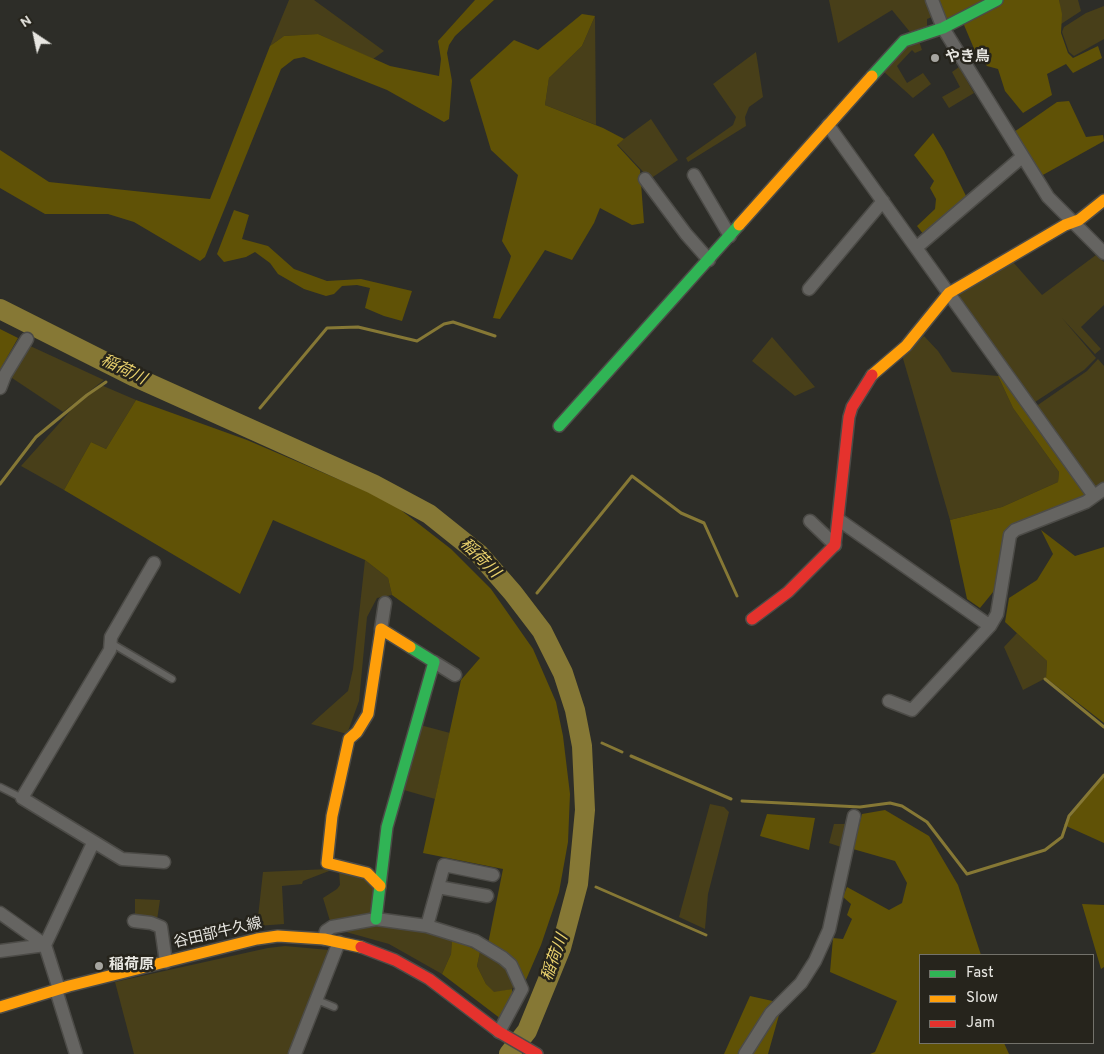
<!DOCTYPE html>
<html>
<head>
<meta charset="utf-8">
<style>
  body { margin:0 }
  #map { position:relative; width:1104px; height:1054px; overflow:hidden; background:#2d2d28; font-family:Overpass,sans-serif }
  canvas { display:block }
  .legend { position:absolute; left:919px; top:954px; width:175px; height:90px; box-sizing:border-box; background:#26241c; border:1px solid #73726b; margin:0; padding:6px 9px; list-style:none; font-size:15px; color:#e7e6e1 }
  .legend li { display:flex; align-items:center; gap:10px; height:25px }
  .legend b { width:25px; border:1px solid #73726b }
  .north { position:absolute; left:10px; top:10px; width:50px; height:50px; -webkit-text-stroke:4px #26241c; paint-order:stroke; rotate:326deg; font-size:14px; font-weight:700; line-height:20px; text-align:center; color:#e7e6e1 }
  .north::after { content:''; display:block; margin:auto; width:18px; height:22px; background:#e7e6e1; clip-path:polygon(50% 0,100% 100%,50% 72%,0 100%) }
</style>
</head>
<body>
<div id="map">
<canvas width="1104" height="1054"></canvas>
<ul class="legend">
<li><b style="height:6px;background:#30b455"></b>Fast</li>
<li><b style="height:6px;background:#ff9f0a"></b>Slow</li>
<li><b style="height:6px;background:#e5322d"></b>Jam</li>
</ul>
<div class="north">N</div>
</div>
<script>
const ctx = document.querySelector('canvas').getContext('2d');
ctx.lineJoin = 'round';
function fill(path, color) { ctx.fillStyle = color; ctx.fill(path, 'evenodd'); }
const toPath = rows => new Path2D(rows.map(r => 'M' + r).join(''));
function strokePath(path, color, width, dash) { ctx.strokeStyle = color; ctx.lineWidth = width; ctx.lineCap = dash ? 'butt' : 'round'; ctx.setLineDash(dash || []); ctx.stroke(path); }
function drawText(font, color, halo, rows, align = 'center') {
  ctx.font = font + ' Overpass,"Noto Sans JP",sans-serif'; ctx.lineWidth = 5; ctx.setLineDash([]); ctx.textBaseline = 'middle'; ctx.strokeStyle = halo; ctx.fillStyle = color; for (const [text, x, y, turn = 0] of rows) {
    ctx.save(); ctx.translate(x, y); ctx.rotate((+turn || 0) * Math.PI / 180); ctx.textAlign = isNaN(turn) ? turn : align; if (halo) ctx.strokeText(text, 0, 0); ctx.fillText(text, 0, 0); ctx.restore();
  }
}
fill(toPath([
  [289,0,314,0,384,51,373,59,318,34,284,36,270,46],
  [829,0,927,0,932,17,927,19,927,26,910,32,892,10,838,43],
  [1059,0,1078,0,1081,11,1061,24],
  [1104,6,1104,39,1074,56,1069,52,1062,32,1064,27,1086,13],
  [595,16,596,125,545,105,549,78,582,46],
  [919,41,922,50,915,53,912,50,897,66,907,83,923,73,931,84,913,98,883,71,905,46],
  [756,52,763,97,749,107,745,117,746,126,688,162,686,158,733,125,736,117,713,84],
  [959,67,974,93,949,108,942,97,960,87,952,72],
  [651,119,678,160,650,179,617,144],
  [1096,255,1104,262,1104,305,1081,327,1101,349,1095,354,1062,318,1096,358,1084,370,1035,402,959,300,960,294,1013,262,1042,295],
  [924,336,938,351,952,372,998,376,1013,408,1059,472,1058,482,1002,507,950,520,902,355],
  [772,337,815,387,795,396,752,361],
  [28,345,104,380,63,412,9,376],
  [1098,359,1104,366,1104,484,1094,487,1035,407,1087,371],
  [101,385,136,400,106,449,91,442,64,490,21,466,73,408],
  [365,560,388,578,392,595,377,598,367,617,359,701,347,734,311,724,348,691,353,669],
  [1017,633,1047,661,1046,678,1023,690,1004,647],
  [420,725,450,733,435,799,404,790],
  [710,804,724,807,729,812,708,894,705,929,679,917],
  [834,824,847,824,841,847,829,843],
  [328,869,329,871,303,881,302,884,282,886,284,924,257,926,263,872],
  [339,870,352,871,375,887,373,916,330,921,323,898,337,889,340,885],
  [135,899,160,900,157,920,135,918],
  [396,923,452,938,451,954,442,974,389,944,339,930,352,927],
  [285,946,329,950,320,980,288,1054,134,1054,115,982,268,948],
  [480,952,508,969,516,984,512,989,494,993,486,984,477,966]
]), '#483f19');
fill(toPath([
  [475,0,494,0,455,36,449,45,447,53,452,81,449,119,444,122,387,90,304,57,294,59,281,69,205,257,200,261,134,222,108,214,45,214,0,188,0,150,49,182,210,199,270,46,284,36,318,34,390,66,439,76,441,59,438,41],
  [938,0,1059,0,1062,14,1061,33,1068,53,1073,58,1098,46,1102,58,1073,73,1066,64,1047,74,1052,95,1023,113,1005,91,998,69,987,66,975,51,964,25,945,22],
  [582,14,595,16,582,46,549,78,545,105,603,128,624,139,617,145,640,170,644,223,632,225,600,208,594,223,572,260,545,250,500,319,493,318,511,256,502,241,518,175,491,150,470,80,514,40,538,50],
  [1069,101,1086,137,1103,135,1104,141,1041,176,1014,132,1057,102],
  [933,133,944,151,966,196,924,235,917,226,935,209,936,199,930,188,934,181,914,155],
  [234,210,249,215,242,239,268,246,294,269,327,281,361,279,412,291,402,321,384,316,365,308,370,288,357,285,342,286,334,294,326,296,304,289,278,274,270,263,255,252,246,257,224,262,217,254],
  [0,329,18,338,0,370],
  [1002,374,1086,493,1084,499,1015,526,998,586,980,608,967,599,950,520,1002,507,1058,482,1059,472,1013,408,998,376],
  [136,400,247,440,368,492,397,507,451,549,491,589,533,649,556,702,563,736,570,794,568,842,559,892,541,945,525,982,488,944,503,869,423,853,461,680,480,658,392,595,388,578,365,560,273,520,240,594,64,490,91,442,106,449],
  [1041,530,1075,556,1104,547,1104,723,1046,678,1047,661,1005,622,1009,598,1037,580,1053,554],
  [1104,774,1104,843,1064,825],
  [885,810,929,836,958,885,981,955,920,955,920,1043,1004,1043,1009,1054,870,1054,875,1052,897,1001,830,972,833,938,843,939,852,919,847,915,851,904,843,897,847,887,889,910,902,903,907,883,895,861,853,849,862,814],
  [767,814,815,818,809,850,760,836],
  [1082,904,1104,905,1104,967,1101,969],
  [452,938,480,952,477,966,486,984,494,992,512,989,512,998,501,1019,442,974,451,954],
  [750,996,777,1002,742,1054,724,1054],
  [773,1015,779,1015,768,1054,749,1054]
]), '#605206');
strokePath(toPath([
  [260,408,327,328,358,327,417,341,444,324,453,322,495,336],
  [0,484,36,437,87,395,106,382],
  [537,593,632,476,681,513,704,523,737,596],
  [1045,679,1104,727],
  [602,743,622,752],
  [631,756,731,799],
  [742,801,860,807,890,803,902,806,927,822,967,874,1045,850,1062,837,1069,816,1104,775],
  [596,887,706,935]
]), '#867835', 3);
strokePath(toPath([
  [0,309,135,377,373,484,429,514,479,554,513,593,542,631,563,673,575,710,582,746,585,810,578,884,561,948,527,1031,509,1054]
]), '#867835', 20);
const lane = toPath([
  [111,643,172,679],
  [0,787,22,798],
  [317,1000,334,1007]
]);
const street = toPath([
  [932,0,943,28,1048,197,1104,253],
  [828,125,1094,496],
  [694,175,730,236],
  [645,179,686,234,709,260],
  [917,247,1022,157],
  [809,289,883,201],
  [0,388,5,375,27,339],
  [839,520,990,626],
  [810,521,835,545],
  [154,563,111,637,110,650,22,798,122,859,164,862],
  [381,629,385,603],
  [434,662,455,675],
  [889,701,912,710,990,626,997,614,1010,535,1015,530,1086,502,1104,489],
  [438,887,487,896],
  [0,913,45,945],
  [134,921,151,923,161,927,166,962],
  [427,926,444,865,493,875],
  [324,939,326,931,332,927,376,919,427,926,475,941,503,958,511,965,522,989,499,1032],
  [0,951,45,945],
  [59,989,45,945,93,843],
  [56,990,76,1054],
  [295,1054,339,942],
  [745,1054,771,1013,801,983,815,961,829,930,854,816]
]);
const fast = toPath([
  [872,76,904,41,943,28,997,0],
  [559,426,739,225],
  [376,919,387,827,434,662,410,647]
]);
const slow = toPath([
  [739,225,872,76],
  [872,375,906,346,949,293,1065,225,1079,220,1104,200],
  [380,886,367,873,327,863,332,816,349,739,357,732,368,714,381,629,410,647],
  [0,1007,69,986,257,939,278,936,324,939,361,947]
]);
const jam = toPath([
  [752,619,788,592,835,545,849,417,852,407,872,375],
  [361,947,395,960,429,979,499,1032,537,1054]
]);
strokePath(lane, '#4c4b47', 9);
strokePath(street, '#4c4b47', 15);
strokePath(fast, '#4c4b47', 14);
strokePath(slow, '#4c4b47', 14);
strokePath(jam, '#4c4b47', 14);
strokePath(lane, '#656461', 6);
strokePath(street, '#656461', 12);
strokePath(fast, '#30b455', 11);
strokePath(slow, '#ff9f0a', 11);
strokePath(jam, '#e5322d', 11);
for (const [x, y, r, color] of [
  [935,58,5,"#a6a5a0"],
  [99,966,5,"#a6a5a0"]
]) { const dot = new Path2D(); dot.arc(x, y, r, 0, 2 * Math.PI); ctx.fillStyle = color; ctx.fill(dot); strokePath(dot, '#26241c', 2); }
drawText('bold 15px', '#e7e6e1', '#26241c', [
  ["やき鳥",945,58],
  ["稲荷原",109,966]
], 'left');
drawText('15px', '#e7e6e1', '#26241c', [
  ["谷田部牛久線",218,934,-13]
]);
drawText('italic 16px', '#e9d16c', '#26241c', [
  ["稲荷川",123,371,26],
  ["稲荷川",479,559,45],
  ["稲荷川",556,958,-70]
]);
</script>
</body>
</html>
